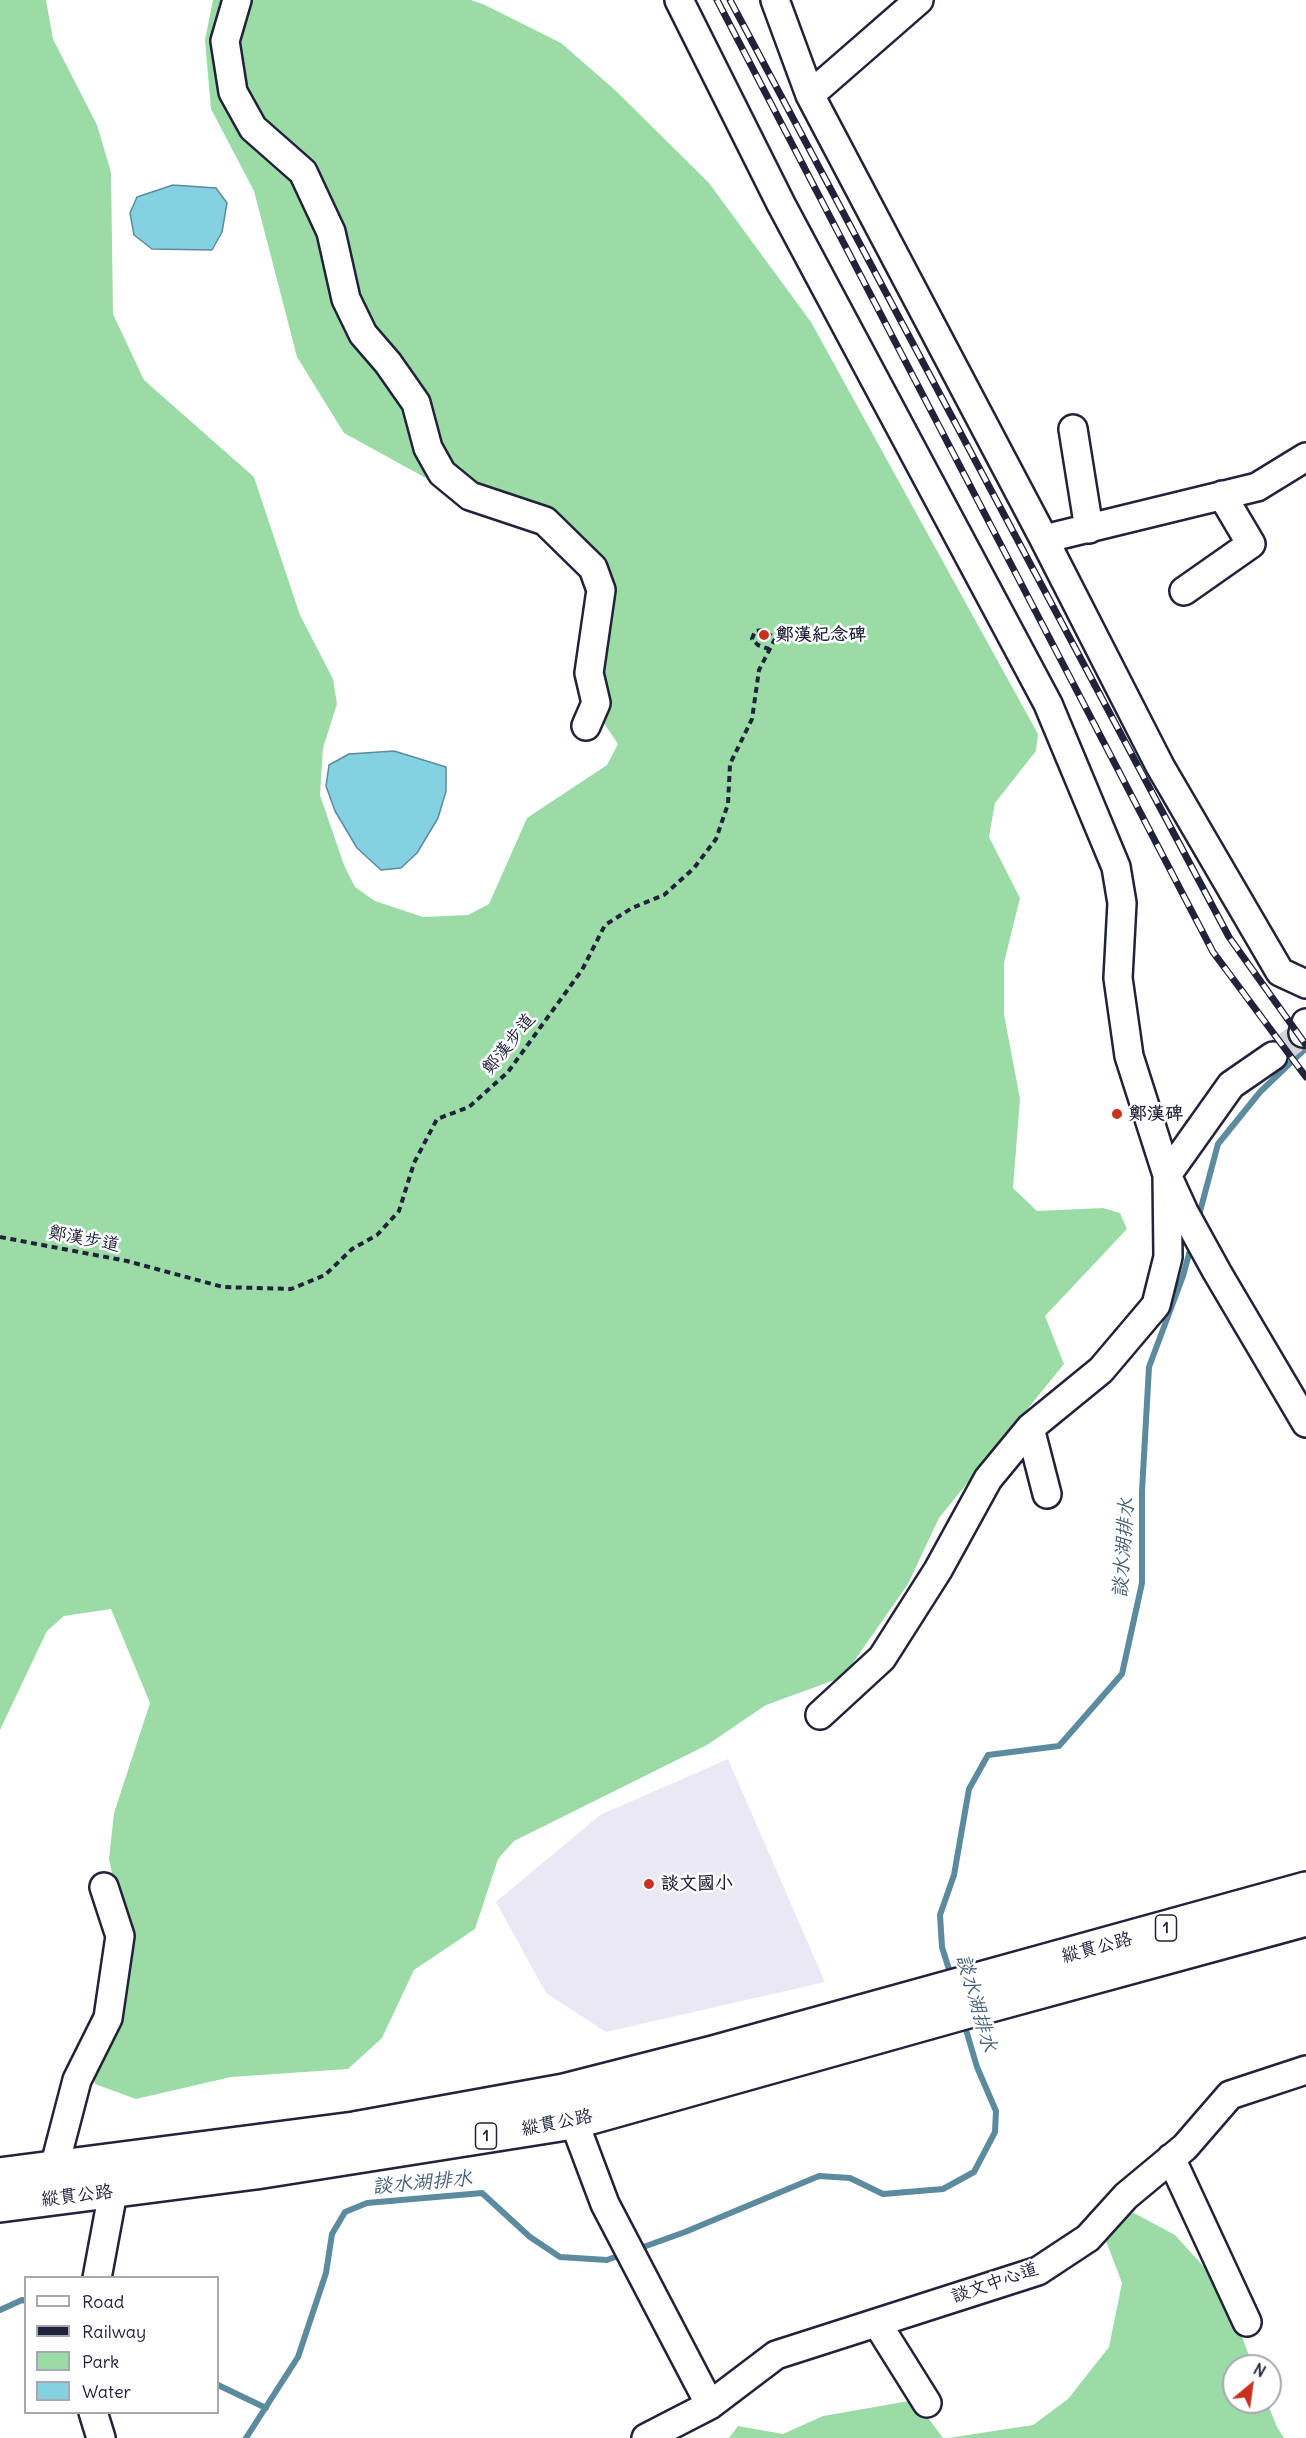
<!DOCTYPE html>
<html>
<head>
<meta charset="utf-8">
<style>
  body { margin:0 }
  #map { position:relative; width:1306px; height:2438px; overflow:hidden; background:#fff; font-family:Delius,sans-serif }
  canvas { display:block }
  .legend { position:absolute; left:24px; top:2276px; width:195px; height:138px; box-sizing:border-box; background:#fff; border:2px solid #a7a7b1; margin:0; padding:8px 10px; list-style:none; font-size:18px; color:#22223b }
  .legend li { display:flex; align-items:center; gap:12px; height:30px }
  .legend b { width:30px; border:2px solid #a7a7b1 }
  .north { position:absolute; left:1222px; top:2354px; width:60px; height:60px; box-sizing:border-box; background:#fff; border:2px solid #a7a7b1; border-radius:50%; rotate:29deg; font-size:16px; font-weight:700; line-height:24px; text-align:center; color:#22223b }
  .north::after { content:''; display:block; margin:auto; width:21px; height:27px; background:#c8321e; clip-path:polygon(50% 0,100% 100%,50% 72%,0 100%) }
</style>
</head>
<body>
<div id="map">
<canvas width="1306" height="2438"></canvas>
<ul class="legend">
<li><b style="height:8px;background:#fff"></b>Road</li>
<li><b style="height:8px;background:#22223b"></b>Railway</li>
<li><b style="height:16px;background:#9bdca6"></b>Park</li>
<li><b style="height:16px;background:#83d1e1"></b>Water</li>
</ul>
<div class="north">N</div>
</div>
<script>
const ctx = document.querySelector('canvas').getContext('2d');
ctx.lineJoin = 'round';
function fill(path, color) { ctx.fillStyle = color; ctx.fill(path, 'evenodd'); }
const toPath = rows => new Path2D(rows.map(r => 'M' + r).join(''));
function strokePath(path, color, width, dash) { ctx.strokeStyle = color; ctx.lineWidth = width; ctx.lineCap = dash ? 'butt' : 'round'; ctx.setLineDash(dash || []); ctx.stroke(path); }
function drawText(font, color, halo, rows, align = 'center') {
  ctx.font = font + ' Delius,"LXGW WenKai TC",sans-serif'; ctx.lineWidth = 5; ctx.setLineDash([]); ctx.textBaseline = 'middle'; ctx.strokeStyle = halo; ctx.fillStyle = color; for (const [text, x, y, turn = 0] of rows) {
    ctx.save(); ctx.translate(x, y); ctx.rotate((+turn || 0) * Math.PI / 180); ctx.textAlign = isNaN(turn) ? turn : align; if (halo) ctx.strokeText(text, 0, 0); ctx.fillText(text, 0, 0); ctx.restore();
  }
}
fill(toPath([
  [728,1759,825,1982,606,2032,546,1993,496,1902,600,1815]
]), '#ebe8f6');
fill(toPath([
  [0,0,46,0,53,39,97,125,111,172,113,314,144,380,254,477,300,615,333,679,337,704,323,748,320,795,344,865,355,887,375,901,423,917,468,915,489,904,527,818,607,765,618,744,580,688,602,623,570,542,494,488,424,477,344,433,297,357,254,191,211,109,205,40,213,0,471,0,485,5,561,43,615,90,709,183,811,322,1038,734,1036,751,995,803,989,837,1020,898,1004,963,1004,1014,1020,1099,1013,1188,1037,1211,1103,1208,1120,1213,1127,1229,1045,1316,1064,1364,939,1518,908,1584,843,1677,766,1705,707,1745,514,1841,498,1859,475,1929,414,1970,382,2038,348,2069,231,2077,136,2099,95,2084,90,2060,123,1927,109,1859,114,1813,150,1703,111,1609,64,1616,47,1631,0,1730],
  [1134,2213,1175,2235,1224,2289,1253,2366,1234,2366,1234,2402,1267,2402,1277,2427,1284,2438,948,2438,1033,2425,1068,2399,1109,2347,1122,2283,1106,2241,1111,2218],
  [915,2400,943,2438,729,2438,738,2426,783,2434,823,2416]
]), '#9bdca6');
const water = toPath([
  [173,185,216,188,227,203,222,232,212,250,152,249,134,235,130,213,137,197,173,185],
  [394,751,446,767,446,791,438,818,417,853,401,868,381,870,357,848,335,811,326,786,329,765,349,754,394,751]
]);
fill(water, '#83d1e1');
strokePath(water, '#5c8b9f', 1.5);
strokePath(toPath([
  [1198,1219,1218,1144,1260,1092,1306,1048],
  [951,1976,942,1947,940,1915,954,1875,969,1789,988,1755,1059,1746,1122,1674,1142,1583,1142,1491,1149,1367,1183,1276,1192,1243],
  [635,2250,685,2232,819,2176,850,2178,883,2194,943,2189,974,2172,995,2132,996,2111,977,2067,964,2023],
  [0,2310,22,2300,26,2301],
  [218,2385,266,2408],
  [246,2438,298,2357,326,2273,332,2234,345,2212,367,2203,482,2193,530,2237,560,2257,607,2260,623,2254]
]), '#5c8b9f', 6);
strokePath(toPath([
  [1273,1056,1303,1033]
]), '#d3d3d8', 27, [27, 14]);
const minor = toPath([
  [237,0,225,41,233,92,253,128,303,172,331,232,346,299,363,334,388,363,416,403,428,448,442,473,470,496,545,521,593,568,601,590,589,673,596,703,586,726],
  [679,0,781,204,1048,704,1116,867,1122,903,1118,978,1129,1056,1167,1175,1184,1212,1217,1272,1306,1423],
  [775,0,810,95,1044,539,1160,766,1280,972,1306,984],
  [810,95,919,0],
  [1073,429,1089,529],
  [1044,539,1257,487,1306,457],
  [1184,591,1251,544,1222,495],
  [1303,1033,1306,1023],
  [1030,1428,1047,1494],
  [820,1715,882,1658,938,1570,988,1479,1030,1428,1101,1370,1156,1305,1168,1257,1167,1175,1231,1085,1273,1056],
  [567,2103,605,2204,710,2405],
  [1171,2158,1247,2322],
  [54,2168,77,2080,108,2018,120,1936,104,1887],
  [97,2278,113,2192,109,2173],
  [877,2323,927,2403],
  [93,2412,101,2438],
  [646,2438,710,2405,776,2355,1038,2271,1088,2238,1126,2196,1185,2147,1230,2095,1306,2070]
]);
const major = toPath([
  [0,2175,354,2129,564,2091,713,2053,1306,1889],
  [0,2205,256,2172,573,2122,961,2013,1306,1919]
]);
strokePath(minor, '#22223b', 32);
strokePath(major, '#22223b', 38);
strokePath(toPath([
  [0,1237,127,1261,223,1287,291,1289,325,1275,352,1249,377,1235,399,1211,414,1163,437,1119,469,1107,508,1072,582,970,605,925,632,908,664,895,694,868,716,839,728,804,730,764,752,719,759,670,775,639,764,630,755,631,752,639,758,645,769,649]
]), '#22223b', 4, [6, 4.5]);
strokePath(minor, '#fff', 27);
strokePath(major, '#fff', 33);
const rail = toPath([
  [717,0,1213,952,1306,1077],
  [730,0,1229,937,1306,1045]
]);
strokePath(rail, '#22223b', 7);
strokePath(rail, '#fff', 4.5, [14]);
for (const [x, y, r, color] of [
  [764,635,6,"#c8321e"],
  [1117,1114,6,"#c8321e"],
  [649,1884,6,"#c8321e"]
]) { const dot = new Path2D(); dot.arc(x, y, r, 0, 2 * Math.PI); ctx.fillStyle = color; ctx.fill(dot); strokePath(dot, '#fff', 2); }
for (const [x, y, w] of [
  [1166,1928,21],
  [486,2136,21]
]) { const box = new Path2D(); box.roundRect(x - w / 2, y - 13, w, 26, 4.5); ctx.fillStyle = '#fff'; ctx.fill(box); strokePath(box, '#22223b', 1.5); }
drawText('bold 16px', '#22223b', null, [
  ["1",1166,1928],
  ["1",486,2136]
]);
drawText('bold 18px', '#22223b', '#fff', [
  ["鄭漢紀念碑",776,635],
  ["鄭漢碑",1129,1114],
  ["談文國小",661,1884]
], 'left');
drawText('18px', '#22223b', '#fff', [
  ["鄭漢步道",509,1044,-51],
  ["鄭漢步道",84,1239,11],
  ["縱貫公路",1097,1948,-15],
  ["縱貫公路",557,2123,-11],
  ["縱貫公路",77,2196,-7],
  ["談文中心道",995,2283,-19]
]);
drawText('italic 20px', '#445f75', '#fff', [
  ["談水湖排水",1124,1548,-86],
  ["談水湖排水",976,2003,74],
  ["談水湖排水",422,2183,-5]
]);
</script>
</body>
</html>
